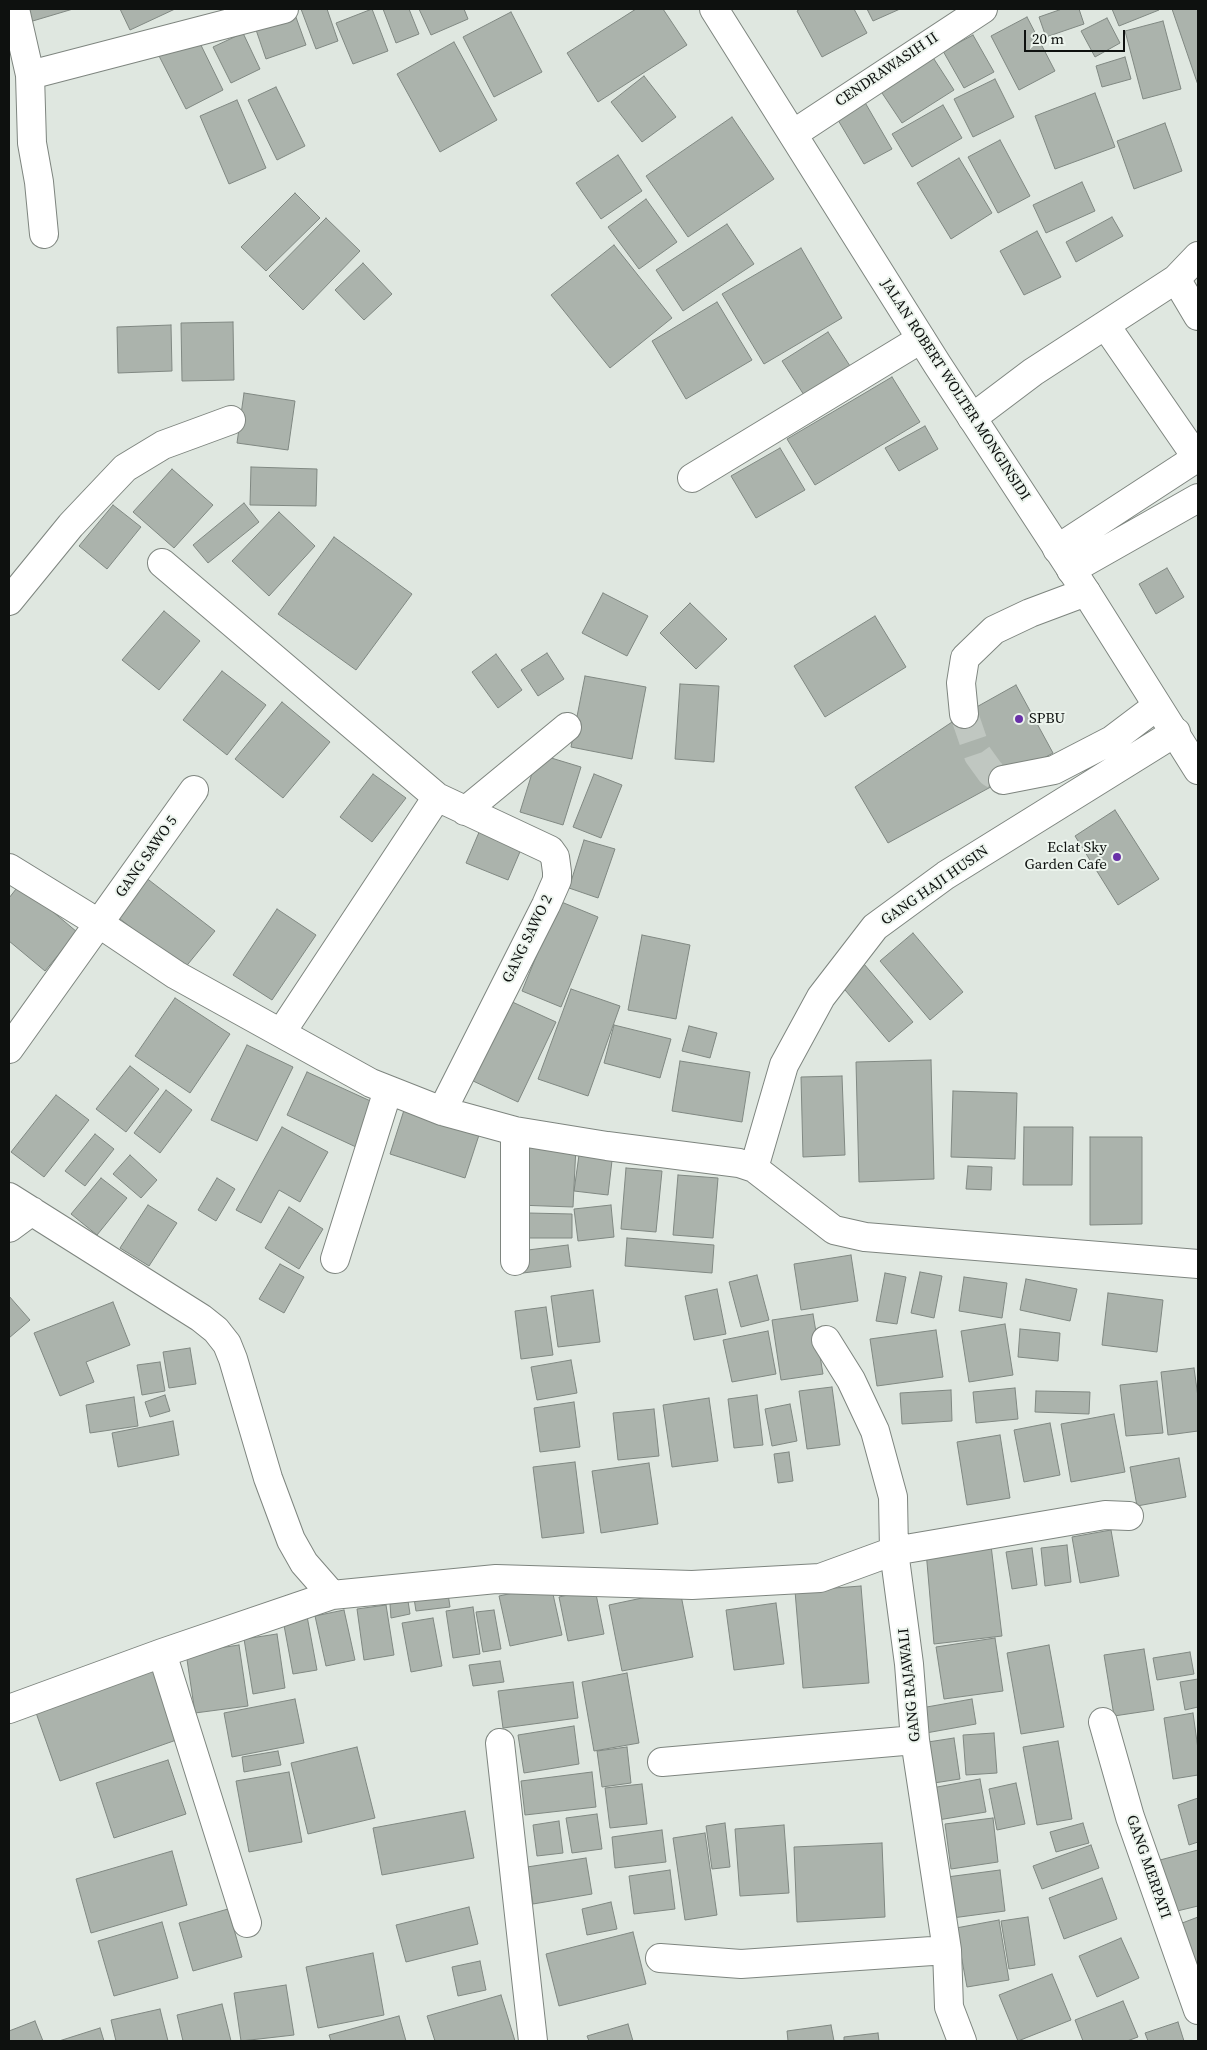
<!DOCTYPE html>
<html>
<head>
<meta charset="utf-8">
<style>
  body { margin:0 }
  #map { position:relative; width:1207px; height:2050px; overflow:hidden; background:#dfe7e0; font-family:"Source Serif 4",serif }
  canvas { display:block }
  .frame { position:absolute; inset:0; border:10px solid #0e110f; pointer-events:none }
  .scale { position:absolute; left:1024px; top:30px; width:101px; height:22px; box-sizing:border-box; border:2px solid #0e110f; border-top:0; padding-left:6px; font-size:15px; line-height:18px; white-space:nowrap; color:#0e110f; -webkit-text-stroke:4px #ecf4ed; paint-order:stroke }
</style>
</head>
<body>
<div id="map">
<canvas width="1207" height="2050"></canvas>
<div class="frame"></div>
<div class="scale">20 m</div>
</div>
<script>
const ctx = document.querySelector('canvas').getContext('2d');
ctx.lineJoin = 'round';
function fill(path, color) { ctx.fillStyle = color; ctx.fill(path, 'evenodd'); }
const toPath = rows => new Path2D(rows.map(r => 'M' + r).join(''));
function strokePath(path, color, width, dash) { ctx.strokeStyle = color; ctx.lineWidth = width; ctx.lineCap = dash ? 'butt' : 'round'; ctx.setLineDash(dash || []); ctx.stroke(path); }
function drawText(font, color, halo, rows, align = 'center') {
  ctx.font = font + ' "Source Serif 4",serif'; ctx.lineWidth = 4; ctx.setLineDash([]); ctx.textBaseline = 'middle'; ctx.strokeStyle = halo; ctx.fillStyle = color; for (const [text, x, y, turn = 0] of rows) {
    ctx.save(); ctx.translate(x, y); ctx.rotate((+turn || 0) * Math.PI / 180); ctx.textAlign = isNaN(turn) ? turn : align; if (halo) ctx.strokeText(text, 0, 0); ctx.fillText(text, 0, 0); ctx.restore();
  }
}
const building = toPath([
  [23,9,73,9,26,23,23,9],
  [120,9,175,9,130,30,120,9],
  [293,9,306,45,266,59,253,21,293,9],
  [301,9,327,9,338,41,316,49,301,9],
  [372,9,388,51,353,64,336,23,372,9],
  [383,9,409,9,419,34,396,43,383,9],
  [419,9,464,9,468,19,431,35,419,9],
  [636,9,663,9,687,45,598,102,567,53,636,9],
  [800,9,854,9,867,33,822,57,797,11,800,9],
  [867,9,900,9,873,21,867,9],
  [1062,9,1079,9,1084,24,1046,37,1039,17,1062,9],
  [1112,9,1158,9,1159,10,1119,26,1112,9],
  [1172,9,1198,9,1198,85,1172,9],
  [511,12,542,72,494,97,463,37,511,12],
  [1027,17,1055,71,1019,90,991,36,1027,17],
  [1107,18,1120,43,1095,57,1081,31,1107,18],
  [1163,21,1181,89,1143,99,1125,31,1163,21],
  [195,33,223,90,186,109,157,52,195,33],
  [243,33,260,69,231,83,213,47,243,33],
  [973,35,994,72,964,88,943,51,973,35],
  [454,42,497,120,440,152,397,74,454,42],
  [932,56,954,90,902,123,880,90,932,56],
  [1125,57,1131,79,1102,87,1096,66,1125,57],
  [644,76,676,117,642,142,611,102,644,76],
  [995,79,1014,117,973,137,954,99,995,79],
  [276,87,305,146,277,160,248,100,276,87],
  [1095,93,1115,147,1055,169,1035,116,1095,93],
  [863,99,892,149,864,164,835,115,863,99],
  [237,100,266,168,229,184,200,116,237,100],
  [943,105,962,138,912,167,892,134,943,105],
  [732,117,774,179,688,237,646,176,732,117],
  [1165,123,1182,171,1134,189,1117,141,1165,123],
  [1000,140,1030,196,998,213,968,157,1000,140],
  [618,155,642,191,601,219,576,183,618,155],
  [959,158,992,213,951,239,917,183,959,158],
  [1082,182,1095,211,1046,233,1033,205,1082,182],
  [295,193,320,218,266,271,241,247,295,193],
  [646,199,677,242,639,269,608,227,646,199],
  [1112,217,1123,236,1076,262,1066,242,1112,217],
  [326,218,360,251,303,310,269,276,326,218],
  [727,224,754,264,683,311,656,270,727,224],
  [1037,231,1061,277,1024,295,1000,251,1037,231],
  [614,245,672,318,610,368,551,295,614,245],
  [801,248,842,318,764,364,722,294,801,248],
  [363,263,392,294,364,320,335,290,363,263],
  [717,302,752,360,686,399,652,341,717,302],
  [233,322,234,380,182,381,181,323,233,322],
  [171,325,172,371,118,373,117,327,171,325],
  [828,332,850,366,804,395,782,361,828,332],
  [892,377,920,422,815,485,787,439,892,377],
  [244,393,295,401,288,450,237,443,244,393],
  [925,426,938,449,899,471,885,448,925,426],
  [780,448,805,490,756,518,731,476,780,448],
  [251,467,317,469,316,506,250,505,251,467],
  [172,469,213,505,174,548,133,512,172,469],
  [244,503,259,522,208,563,193,545,244,503],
  [113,505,141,527,107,569,79,546,113,505],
  [279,512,315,546,269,596,232,561,279,512],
  [334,537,412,594,356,670,278,614,334,537],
  [1167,568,1184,597,1156,614,1139,584,1167,568],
  [603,593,648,616,627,656,582,633,603,593],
  [690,603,727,639,696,669,660,633,690,603],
  [164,611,200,641,159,690,122,660,164,611],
  [875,616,906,667,825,717,794,666,875,616],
  [547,653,564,679,538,696,521,670,547,653],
  [496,654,522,690,498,708,472,672,496,654],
  [222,671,266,705,227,755,183,720,222,671],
  [585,676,646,687,632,759,571,747,585,676],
  [680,684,719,686,714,762,675,759,680,684],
  [1016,685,1053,753,888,843,855,787,964,714,1016,685],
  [282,702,330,742,283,798,235,759,282,702],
  [538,754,581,767,563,825,520,812,538,754],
  [373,774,406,798,372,842,340,817,373,774],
  [594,774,622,785,601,838,573,827,594,774],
  [1115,810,1159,879,1118,905,1075,836,1115,810],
  [480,830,522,847,508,880,466,863,480,830],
  [584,840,615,849,598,898,569,888,584,840],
  [145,877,215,931,184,969,115,915,145,877],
  [20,884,77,932,45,971,9,941,9,898,20,884],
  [559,901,598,917,561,1007,522,991,559,901],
  [277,909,316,935,272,1000,233,975,277,909],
  [913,933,963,992,930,1020,880,961,913,933],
  [642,935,690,945,676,1019,628,1010,642,935],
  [864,964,913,1022,889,1042,840,984,864,964],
  [571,989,620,1006,588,1096,538,1079,571,989],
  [175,998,230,1034,190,1093,135,1056,175,998],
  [508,1000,556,1022,518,1102,471,1080,508,1000],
  [614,1025,671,1039,660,1078,604,1063,614,1025],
  [689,1026,717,1033,710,1058,682,1051,689,1026],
  [247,1045,293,1067,257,1141,211,1120,247,1045],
  [931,1060,934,1179,859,1182,856,1062,931,1060],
  [680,1061,750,1072,742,1122,672,1111,680,1061],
  [130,1066,159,1089,126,1132,96,1109,130,1066],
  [307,1072,377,1104,356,1147,287,1115,307,1072],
  [842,1076,845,1155,803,1157,801,1077,842,1076],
  [166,1090,192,1110,160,1153,134,1133,166,1090],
  [953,1091,1017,1093,1015,1159,951,1157,953,1091],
  [56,1095,89,1120,44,1177,11,1152,56,1095],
  [405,1107,480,1132,465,1178,390,1154,405,1107],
  [282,1127,328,1152,300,1202,279,1190,261,1223,236,1210,282,1127],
  [1024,1127,1073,1127,1072,1185,1023,1185,1024,1127],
  [95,1134,114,1149,85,1186,65,1171,95,1134],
  [1090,1137,1142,1137,1142,1224,1090,1225,1090,1137],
  [519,1145,576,1146,573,1207,517,1205,519,1145],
  [580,1148,613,1152,608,1195,574,1191,580,1148],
  [130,1155,157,1180,141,1198,113,1174,130,1155],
  [968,1166,992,1167,991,1190,966,1189,968,1166],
  [626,1168,662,1171,656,1232,621,1229,626,1168],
  [678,1175,718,1178,713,1238,673,1235,678,1175],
  [101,1178,127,1198,97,1235,71,1214,101,1178],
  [217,1178,235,1189,216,1221,198,1210,217,1178],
  [148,1205,177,1223,149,1266,120,1248,148,1205],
  [611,1205,614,1237,578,1241,574,1209,611,1205],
  [289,1207,323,1229,299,1269,265,1248,289,1207],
  [528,1213,572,1214,572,1238,527,1238,528,1213],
  [627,1238,714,1245,712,1273,625,1266,627,1238],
  [568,1245,571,1267,523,1273,520,1251,568,1245],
  [851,1255,858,1301,801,1310,794,1264,851,1255],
  [280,1264,304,1277,284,1313,259,1299,280,1264],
  [920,1272,942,1276,934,1318,911,1313,920,1272],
  [885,1273,906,1277,897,1324,876,1321,885,1273],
  [757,1275,769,1320,741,1327,729,1282,757,1275],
  [964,1277,1007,1283,1002,1318,959,1311,964,1277],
  [1026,1279,1077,1289,1070,1321,1020,1310,1026,1279],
  [717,1289,726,1334,694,1340,685,1296,717,1289],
  [593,1290,600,1342,558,1347,551,1296,593,1290],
  [1108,1293,1163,1300,1157,1352,1102,1345,1108,1293],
  [9,1296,30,1320,9,1338,9,1296],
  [113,1302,130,1345,86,1362,94,1382,60,1396,34,1333,113,1302],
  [546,1307,553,1355,521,1359,515,1311,546,1307],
  [813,1314,823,1374,781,1380,772,1320,813,1314],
  [1005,1324,1013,1375,969,1382,961,1331,1005,1324],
  [1020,1329,1060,1333,1058,1361,1018,1357,1020,1329],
  [936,1330,943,1377,877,1386,870,1339,936,1330],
  [768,1331,776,1374,732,1382,723,1340,768,1331],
  [190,1348,196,1384,169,1388,163,1352,190,1348],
  [571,1360,577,1393,537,1400,531,1367,571,1360],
  [160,1362,165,1391,142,1395,137,1365,160,1362],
  [1194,1368,1198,1397,1198,1431,1168,1435,1161,1372,1194,1368],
  [1157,1381,1163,1433,1126,1436,1120,1385,1157,1381],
  [832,1387,840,1445,807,1449,799,1391,832,1387],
  [1015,1388,1018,1419,976,1423,973,1392,1015,1388],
  [951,1390,952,1421,902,1424,900,1393,951,1390],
  [1036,1391,1090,1392,1089,1414,1035,1412,1036,1391],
  [165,1395,170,1411,150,1417,145,1402,165,1395],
  [757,1395,763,1445,734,1448,728,1399,757,1395],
  [134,1397,138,1426,90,1433,86,1405,134,1397],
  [709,1398,718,1461,672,1467,663,1405,709,1398],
  [574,1402,580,1447,540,1452,534,1408,574,1402],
  [790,1404,797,1441,772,1446,765,1409,790,1404],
  [654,1409,659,1456,618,1460,613,1413,654,1409],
  [1114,1414,1125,1472,1071,1482,1061,1424,1114,1414],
  [173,1421,179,1455,118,1467,112,1433,173,1421],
  [1050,1423,1060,1475,1024,1482,1014,1430,1050,1423],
  [1000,1435,1010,1498,967,1505,957,1442,1000,1435],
  [789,1452,793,1481,778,1483,774,1454,789,1452],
  [1179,1458,1186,1497,1137,1506,1130,1467,1179,1458],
  [575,1462,584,1533,542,1538,533,1467,575,1462],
  [649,1463,658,1524,601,1533,592,1471,649,1463],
  [1111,1530,1119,1576,1080,1583,1072,1537,1111,1530],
  [990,1537,1002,1636,934,1644,926,1551,990,1537],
  [1067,1545,1071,1582,1045,1586,1041,1548,1067,1545],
  [1032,1548,1037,1585,1012,1589,1006,1552,1032,1548],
  [551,1585,562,1635,510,1646,499,1596,551,1585],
  [861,1586,869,1683,803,1688,795,1591,861,1586],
  [447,1587,450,1607,416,1611,413,1592,447,1587],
  [595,1589,604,1634,568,1641,559,1597,595,1589],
  [680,1590,693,1657,622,1671,609,1605,680,1590],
  [408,1601,410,1614,391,1618,390,1604,408,1601],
  [776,1603,784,1664,734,1670,726,1610,776,1603],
  [386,1605,394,1655,364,1660,357,1609,386,1605],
  [473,1607,480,1654,453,1658,446,1611,473,1607],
  [344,1610,355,1660,326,1666,315,1616,344,1610],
  [494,1610,501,1649,483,1652,476,1612,494,1610],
  [307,1616,317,1670,293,1674,283,1620,307,1616],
  [433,1618,442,1666,411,1672,402,1623,433,1618],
  [277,1634,285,1688,253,1694,244,1639,277,1634],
  [995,1638,1003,1691,944,1699,936,1647,995,1638],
  [239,1645,248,1706,195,1713,186,1653,239,1645],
  [1049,1645,1064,1727,1021,1734,1007,1653,1049,1645],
  [1144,1649,1154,1710,1114,1716,1104,1655,1144,1649],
  [1190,1652,1194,1674,1157,1680,1153,1658,1190,1652],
  [500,1661,504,1682,473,1686,469,1665,500,1661],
  [156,1664,182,1738,60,1781,34,1707,156,1664],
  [627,1673,639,1743,594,1751,582,1682,627,1673],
  [1198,1679,1198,1707,1185,1710,1180,1682,1198,1679],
  [573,1682,578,1718,503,1728,498,1691,573,1682],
  [295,1699,304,1743,232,1757,224,1713,295,1699],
  [972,1699,976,1724,926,1733,921,1708,972,1699],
  [1193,1713,1198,1749,1198,1775,1173,1779,1164,1718,1193,1713],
  [574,1726,579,1764,524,1773,518,1735,574,1726],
  [994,1733,997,1773,966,1775,963,1735,994,1733],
  [954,1738,960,1779,934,1783,928,1742,954,1738],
  [1058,1741,1072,1819,1037,1825,1023,1747,1058,1741],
  [357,1747,375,1818,308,1834,291,1763,357,1747],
  [627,1747,631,1783,602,1787,597,1751,627,1747],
  [278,1751,281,1765,244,1772,242,1757,278,1751],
  [168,1760,186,1814,114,1838,96,1783,168,1760],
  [289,1772,302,1842,249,1852,236,1781,289,1772],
  [592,1772,596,1807,525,1815,521,1781,592,1772],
  [980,1779,986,1812,938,1820,932,1788,980,1779],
  [1016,1783,1025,1824,997,1830,989,1789,1016,1783],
  [642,1784,647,1824,610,1828,605,1788,642,1784],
  [1198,1798,1198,1842,1189,1845,1178,1805,1198,1798],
  [465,1811,474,1858,382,1875,373,1828,465,1811],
  [597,1814,602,1849,572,1853,566,1818,597,1814],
  [993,1818,998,1862,951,1869,945,1824,993,1818],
  [559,1821,563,1853,537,1856,533,1825,559,1821],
  [725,1823,730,1867,712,1869,706,1826,725,1823],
  [1083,1823,1089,1843,1056,1852,1050,1832,1083,1823],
  [784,1825,789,1893,740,1896,735,1829,784,1825],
  [662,1830,666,1862,615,1868,612,1837,662,1830],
  [705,1833,717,1915,685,1920,673,1838,705,1833],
  [882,1843,885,1917,797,1922,794,1847,882,1843],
  [1091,1845,1099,1868,1042,1889,1033,1866,1091,1845],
  [1198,1850,1198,1906,1173,1912,1160,1860,1198,1850],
  [172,1851,187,1905,91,1933,76,1879,172,1851],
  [586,1858,592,1894,533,1904,527,1867,586,1858],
  [670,1870,675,1909,634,1914,629,1876,670,1870],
  [1000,1870,1005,1911,952,1918,947,1877,1000,1870],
  [1102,1878,1117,1919,1064,1939,1049,1898,1102,1878],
  [611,1902,617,1929,587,1935,582,1909,611,1902],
  [469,1907,478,1944,406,1962,396,1925,469,1907],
  [228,1909,242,1957,193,1971,179,1923,228,1909],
  [1028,1917,1035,1965,1009,1969,1001,1921,1028,1917],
  [1198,1917,1198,1970,1177,1925,1198,1917],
  [999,1920,1009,1980,967,1987,956,1928,999,1920],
  [162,1922,178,1978,114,1996,98,1941,162,1922],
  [633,1932,646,1984,559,2006,546,1954,633,1932],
  [1121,1938,1139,1978,1097,1997,1079,1956,1121,1938],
  [373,1953,384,2015,318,2028,306,1967,373,1953],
  [480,1961,486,1990,458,1996,452,1967,480,1961],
  [1052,1974,1071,2020,1018,2041,999,1995,1052,1974],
  [286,1985,294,2035,241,2041,234,1993,286,1985],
  [501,1995,515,2041,435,2041,427,2016,501,1995],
  [1123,2001,1138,2037,1127,2041,1083,2041,1075,2020,1123,2001],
  [222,2004,231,2041,183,2041,177,2015,222,2004],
  [160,2009,168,2041,116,2041,111,2020,160,2009],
  [399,2016,406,2041,331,2041,329,2035,399,2016],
  [35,2021,43,2041,9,2041,9,2031,35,2021],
  [1178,2022,1184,2041,1148,2041,1145,2033,1178,2022],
  [628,2024,633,2041,589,2041,587,2036,628,2024],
  [831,2025,834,2041,788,2041,787,2031,831,2025],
  [100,2028,104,2041,59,2041,100,2028],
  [878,2033,879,2041,844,2041,844,2037,878,2033]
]);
fill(building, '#abb3ac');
strokePath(building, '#808882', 1);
strokePath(toPath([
  [964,714,978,755,991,773,1003,780]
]), '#c0c7c1', 28, [28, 14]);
const minor = toPath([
  [15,9,30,75,284,9],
  [30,75,32,143,39,182,44,234],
  [793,134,983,9],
  [1176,279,1198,256],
  [1106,326,1197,458],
  [972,418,1033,372,1176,279,1198,316],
  [692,478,921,339],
  [1057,549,1198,457],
  [162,563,437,797,281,1033],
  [1071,570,1198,498],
  [9,601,71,525,125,468,163,445,231,420],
  [964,714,961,683,965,658,994,630,1030,613,1086,592],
  [1003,780,1054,770,1112,740,1157,706],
  [437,797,550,850,555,857,557,872,557,880,546,905,442,1111],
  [465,811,567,727],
  [9,868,100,924,176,975,371,1083,442,1111,515,1131,607,1146,739,1163,754,1168,834,1230,865,1237,1198,1264],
  [9,1049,194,790],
  [754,1168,784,1065,821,997,875,927,946,875,1176,732],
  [9,1197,201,1318,216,1330,227,1344,233,1359,268,1478,291,1540,304,1563,332,1595],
  [9,1228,32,1211],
  [335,1259,388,1090],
  [515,1261,515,1131],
  [826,1340,851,1380,875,1431,893,1497,894,1551,909,1664,915,1740,947,1950,949,2007,962,2041],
  [162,1653,247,1923],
  [9,1709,162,1653,332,1595,496,1579,692,1585,820,1578,894,1551,1105,1515,1129,1516],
  [1103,1722,1130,1817,1198,2010],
  [500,1743,533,2041],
  [662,1762,915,1740],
  [660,1958,741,1964,947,1950]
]);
const highway = toPath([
  [714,9,937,364,1086,592,1198,770]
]);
strokePath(minor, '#7e857f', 30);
strokePath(highway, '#7e857f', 30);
strokePath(minor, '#fff', 28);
strokePath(highway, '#fff', 28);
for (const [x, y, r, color] of [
  [1019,719,5,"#6931a8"],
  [1117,857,5,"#6931a8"]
]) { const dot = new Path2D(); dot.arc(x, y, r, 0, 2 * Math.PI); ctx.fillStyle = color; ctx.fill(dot); strokePath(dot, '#ecf4ed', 2); }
drawText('15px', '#0e110f', '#ecf4ed', [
  ["CENDRAWASIH II",887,70,-34],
  ["JALAN ROBERT WOLTER MONGINSIDI",955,390,57],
  ["GANG SAWO 5",147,857,-55],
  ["GANG HAJI HUSIN",935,886,-35],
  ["GANG SAWO 2",528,939,-64],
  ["GANG RAJAWALI",910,1685,-96],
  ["GANG MERPATI",1148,1867,71]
]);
drawText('15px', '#0e110f', '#ecf4ed', [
  ["SPBU",1029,719],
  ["Eclat Sky",1107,848,"right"],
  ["Garden Cafe",1107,865,"right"]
], 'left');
</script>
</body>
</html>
